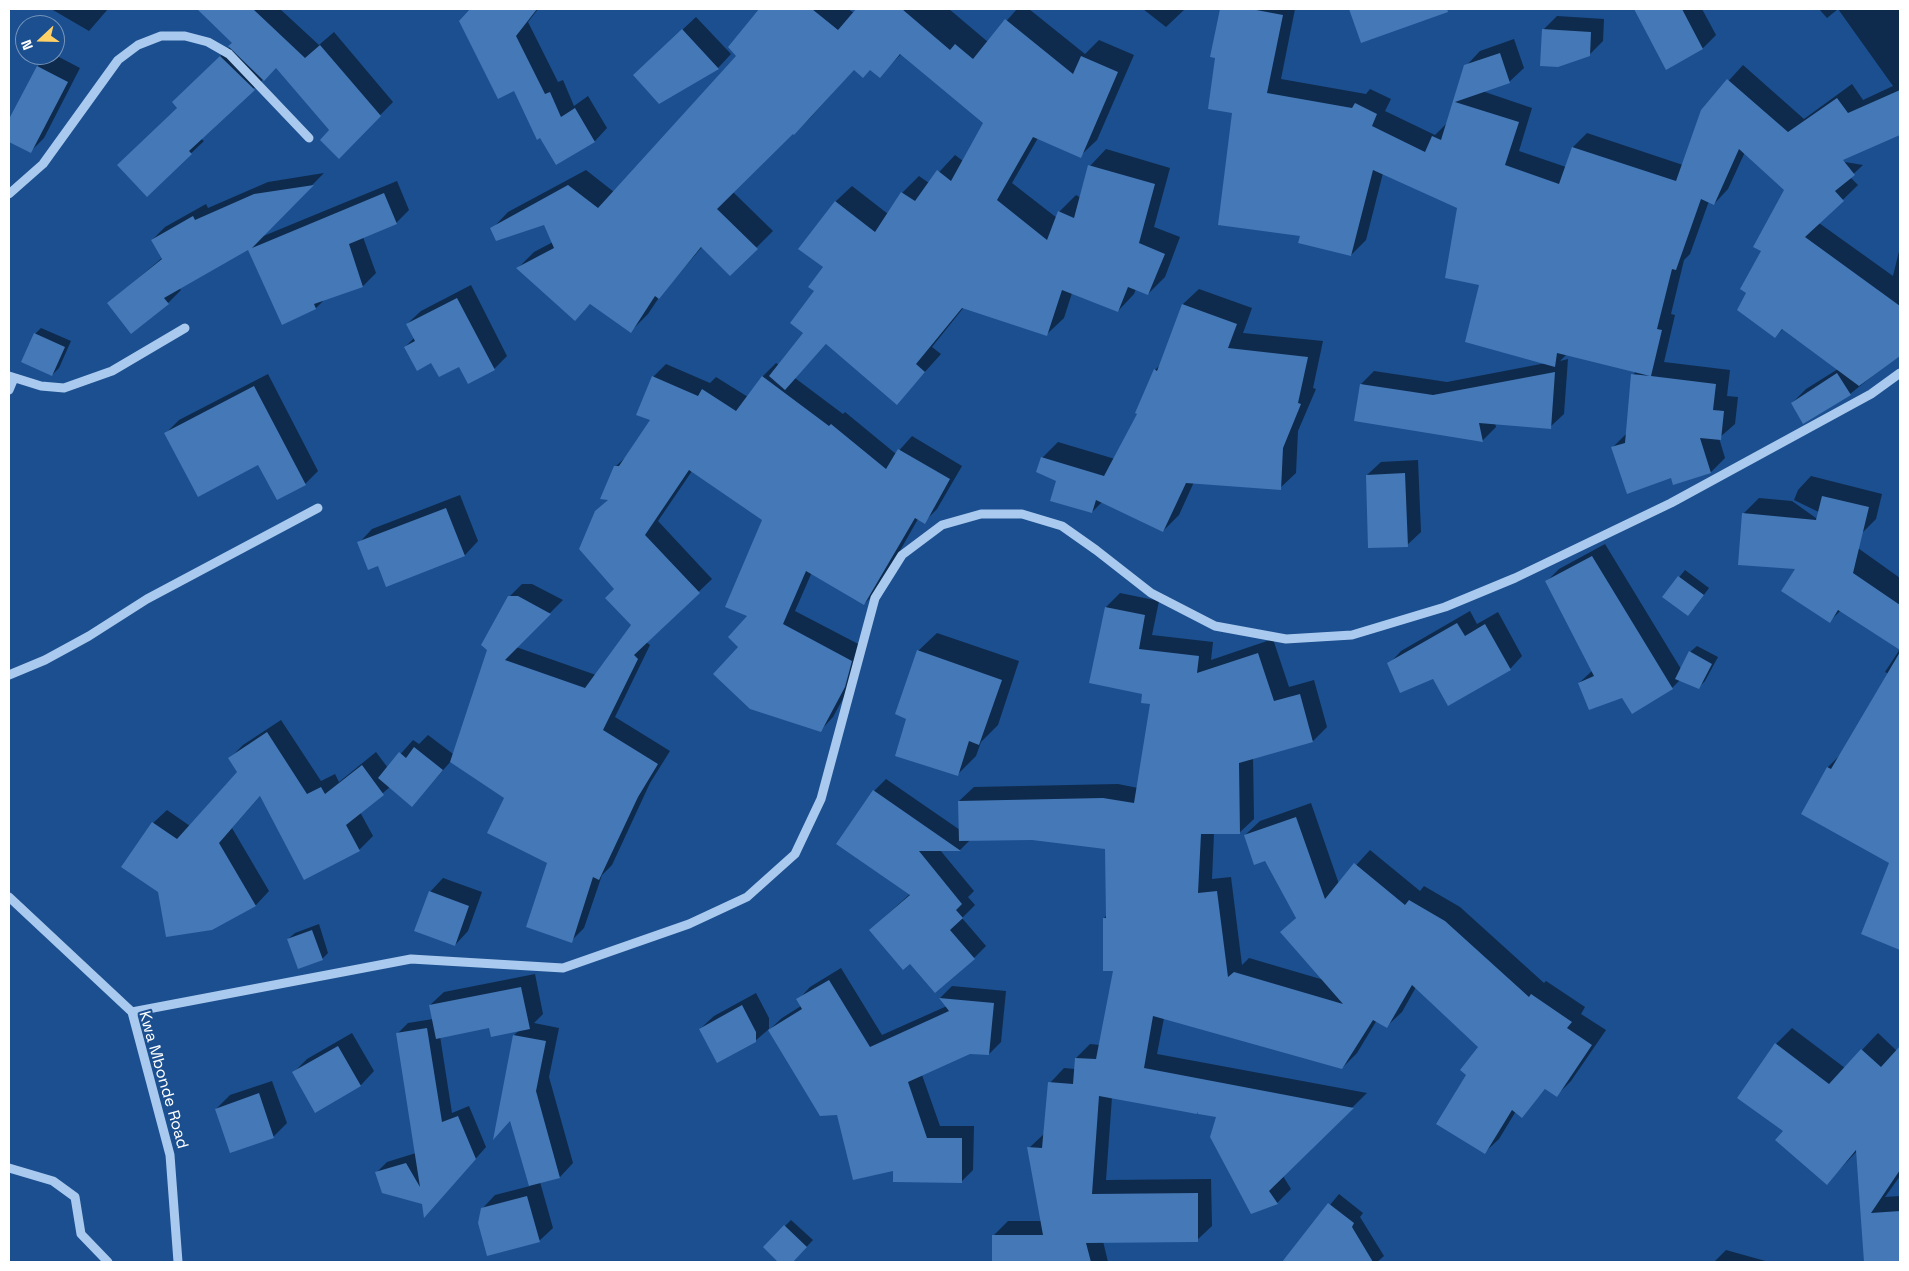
<!DOCTYPE html>
<html>
<head>
<meta charset="utf-8">
<style>
  body { margin:0 }
  #map { position:relative; width:1909px; height:1271px; overflow:hidden; background:#1b4f8f; font-family:"Space Grotesk",sans-serif }
  canvas { display:block }
  .frame { position:absolute; inset:0; border:10px solid #fff; pointer-events:none }
  .north { position:absolute; left:15px; top:15px; width:50px; height:50px; box-sizing:border-box; background:#1b4f8f; border:1px solid #7695bc; border-radius:50%; rotate:249deg; font-size:14px; font-weight:700; line-height:20px; text-align:center; color:#fff }
  .north::after { content:''; display:block; margin:auto; width:18px; height:22px; background:#ffd166; clip-path:polygon(50% 0,100% 100%,50% 72%,0 100%) }
</style>
</head>
<body>
<div id="map">
<canvas width="1909" height="1271"></canvas>
<div class="frame"></div>
<div class="north">N</div>
</div>
<script>
const ctx = document.querySelector('canvas').getContext('2d');
ctx.lineJoin = 'round';
function fill(path, color) { ctx.fillStyle = color; ctx.fill(path, 'evenodd'); }
const toPath = rows => new Path2D(rows.map(r => 'M' + r).join(''));
function strokePath(path, color, width, dash) { ctx.strokeStyle = color; ctx.lineWidth = width; ctx.lineCap = dash ? 'butt' : 'round'; ctx.setLineDash(dash || []); ctx.stroke(path); }
function drawText(font, color, halo, rows, align = 'center') {
  ctx.font = font + ' "Space Grotesk",sans-serif'; ctx.lineWidth = 4; ctx.setLineDash([]); ctx.textBaseline = 'middle'; ctx.strokeStyle = halo; ctx.fillStyle = color; for (const [text, x, y, turn = 0] of rows) {
    ctx.save(); ctx.translate(x, y); ctx.rotate((+turn || 0) * Math.PI / 180); ctx.textAlign = isNaN(turn) ? turn : align; if (halo) ctx.strokeText(text, 0, 0); ctx.fillText(text, 0, 0); ctx.restore();
  }
}
fill(toPath([
  [108,9,89,31,53,10,53,9],
  [198,9,280,9,319,45,334,32,393,102,339,157,330,131,276,67,201,139,204,141,147,195,178,108,173,102,234,43],
  [373,9,402,9,401,10],
  [472,9,538,9,528,22,558,82,563,80,574,106,588,96,607,128,595,141,556,164,515,89,460,21],
  [761,9,848,9,854,13,857,9,949,9,988,42,1017,9,1029,9,1085,54,1099,40,1134,55,1097,140,1080,156,1038,138,1012,183,1057,218,1059,212,1076,195,1081,198,1090,166,1106,149,1170,168,1154,227,1180,237,1165,277,1148,294,1136,289,1134,294,1118,311,1072,293,1064,318,1047,334,964,307,932,347,941,354,897,403,827,343,795,378,843,414,845,412,896,454,912,436,962,466,937,509,924,522,918,519,877,591,864,604,812,572,795,611,864,647,857,673,833,717,820,731,740,647,749,616,764,519,692,471,658,521,712,579,646,642,650,645,615,717,670,751,650,783,612,865,602,875,584,928,571,941,549,862,506,798,451,761,412,806,390,787,360,812,373,836,359,850,261,795,232,828,269,891,256,905,212,928,153,823,167,810,190,826,238,772,230,758,243,745,281,720,321,781,335,774,339,782,376,752,388,768,413,740,419,744,428,735,453,754,509,597,522,584,532,584,563,600,516,647,596,675,633,625,616,589,610,498,615,467,629,454,652,420,653,377,666,364,710,383,716,377,748,397,763,376,776,363,779,365,805,333,824,267,835,202,852,186,888,214,902,193,919,176,929,183,955,155,963,161,984,123,902,53,880,76,870,69,854,69,811,117,794,134,793,132,733,192,773,231,730,274,702,247,660,296,648,314,631,331,591,303,575,319,518,268,534,252,553,242,545,223,492,229,508,212,586,170,614,192,737,56,729,47],
  [1143,9,1185,9,1166,27],
  [1221,9,1295,9,1281,79,1366,94,1370,89,1391,99,1385,111,1435,135,1448,122,1466,66,1480,51,1514,39,1524,68,1509,82,1482,91,1532,108,1519,151,1566,167,1573,147,1587,133,1683,165,1702,110,1743,65,1804,119,1852,84,1863,100,1893,86,1838,9,1900,9,1900,134,1839,161,1863,165,1850,177,1858,185,1819,223,1893,276,1900,247,1900,354,1850,394,1792,403,1806,389,1838,369,1783,329,1775,337,1748,292,1785,189,1745,152,1728,189,1714,204,1709,201,1690,254,1684,260,1671,314,1675,315,1664,362,1730,370,1727,396,1738,397,1735,424,1719,438,1725,458,1711,472,1672,477,1612,448,1627,433,1633,375,1636,371,1567,354,1560,361,1568,359,1564,414,1550,427,1495,423,1496,427,1482,441,1361,384,1374,371,1447,382,1546,363,1481,284,1459,207,1383,173,1366,240,1351,255,1302,235,1233,112,1217,57,1211,56],
  [1349,9,1438,9,1389,32],
  [1635,9,1702,9,1716,35,1703,48,1666,68],
  [1819,9,1838,9,1827,18],
  [1557,16,1604,19,1603,41,1589,55,1543,30],
  [696,17,731,54,718,68,660,102,648,62],
  [50,55,55,55,80,68,44,138,30,152,9,140,9,122,38,66],
  [324,173,261,237,397,181,409,210,396,223,363,237,376,273,363,286,325,299,316,308,248,248,179,288,181,290,168,303,109,303,162,258,152,240,165,227,206,204,208,208,268,182],
  [471,285,507,356,494,369,432,361,405,347,414,338,407,324,421,311],
  [1199,289,1252,308,1243,333,1323,341,1313,388,1316,389,1298,431,1296,473,1280,488,1194,482,1179,515,1163,531,1102,502,1092,512,1058,481,1042,458,1058,442,1115,459,1138,414,1155,370,1161,364,1183,304],
  [41,328,71,341,59,368,52,375,35,334],
  [268,374,318,471,305,484,259,463,166,433,179,420],
  [1418,460,1421,532,1407,545,1367,475,1381,462],
  [1811,476,1882,494,1876,519,1862,533,1794,500,1798,490],
  [460,495,478,541,465,555,387,585,378,564,359,543,372,529],
  [1759,498,1792,501,1900,578,1900,649,1841,610,1830,621,1797,568,1743,514],
  [1605,544,1681,669,1690,652,1697,646,1718,657,1705,681,1699,687,1680,680,1672,688,1622,696,1579,683,1593,670,1546,582,1559,569],
  [1685,570,1709,588,1694,608,1664,596],
  [1120,593,1159,601,1152,635,1213,642,1211,660,1273,639,1289,687,1314,680,1327,727,1313,741,1253,758,1254,819,1239,833,1214,833,1212,879,1231,877,1242,965,1249,958,1324,980,1282,932,1297,917,1266,860,1245,835,1260,821,1311,803,1339,884,1370,850,1420,891,1424,886,1460,907,1544,983,1546,981,1585,1007,1581,1014,1606,1030,1571,1081,1557,1095,1546,1088,1522,1116,1516,1111,1499,1139,1484,1153,1468,1074,1479,1046,1416,987,1402,1012,1387,1026,1377,1020,1357,1053,1342,1068,1164,1018,1157,1054,1367,1093,1283,1176,1291,1189,1277,1203,1217,1116,1112,1097,1106,1180,1211,1179,1212,1226,1197,1240,1103,1241,1108,1262,994,1262,994,1235,1008,1221,1042,1221,1029,1148,1044,1134,1050,1083,1064,1068,1075,1069,1076,1058,1090,1044,1100,1045,1114,970,1104,918,1107,915,1106,848,1032,839,970,840,960,850,940,850,974,891,968,897,975,905,962,918,986,946,974,958,910,962,870,930,910,894,874,791,886,779,960,830,959,801,974,787,1118,784,1138,788,1151,703,1143,693,1106,607],
  [1470,611,1477,624,1498,612,1522,656,1510,669,1433,677,1389,664,1401,651],
  [937,633,1019,661,998,725,981,742,976,756,957,775,908,718,918,651],
  [1900,649,1900,949,1863,933,1891,863,1803,813,1828,767,1840,755,1889,674,1885,672],
  [443,878,482,892,468,931,455,945,430,892],
  [319,924,328,953,322,959,288,939,295,933],
  [841,968,882,1035,947,1006,940,998,952,986,1006,991,1001,1042,989,1054,970,1053,922,1075,940,1126,974,1126,973,1170,961,1182,894,1169,838,1114,769,1030,782,1018,801,1006,798,1000,810,987],
  [535,974,543,1014,534,1023,559,1028,549,1077,573,1163,560,1177,540,1182,553,1228,539,1241,482,1209,495,1195,530,1186,511,1120,514,1035,520,1030,490,1027,440,1036,452,1113,469,1106,486,1147,425,1216,423,1203,376,1173,387,1162,416,1153,397,1034,408,1023,433,1019,430,1005,444,992],
  [756,993,769,1018,769,1029,755,1041,700,1029,714,1016],
  [1792,1028,1845,1068,1878,1033,1897,1051,1900,1048,1900,1176,1885,1197,1900,1196,1900,1262,1865,1262,1858,1150,1827,1183,1785,1131,1776,1044],
  [352,1033,374,1071,361,1085,315,1111,294,1072,307,1059],
  [272,1081,287,1123,273,1137,216,1109,230,1095],
  [1339,1194,1363,1213,1360,1217,1384,1256,1377,1262,1291,1262,1289,1255],
  [791,1220,813,1240,792,1262,780,1262,764,1247],
  [1726,1250,1769,1262,1714,1262]
]), '#0007');
fill(toPath([
  [197,9,253,9,305,58,320,45,381,116,339,159,320,140,329,130,276,68,264,81,228,46,232,43],
  [470,9,537,9,516,36,545,94,550,92,561,117,575,108,595,142,556,165,540,138,537,140,514,91,498,99,459,21],
  [759,9,812,9,838,30,856,9,902,9,950,50,955,44,973,59,1005,19,1073,74,1081,56,1118,72,1081,158,1033,137,997,200,1047,240,1058,211,1074,218,1088,165,1155,184,1139,243,1165,254,1148,295,1128,287,1118,312,1062,290,1047,336,962,308,916,364,925,372,897,405,826,344,785,390,769,376,803,333,790,323,814,291,808,287,823,267,798,249,835,201,875,232,901,192,915,201,937,170,951,181,983,123,900,54,880,78,870,70,863,78,854,70,794,135,793,134,717,209,758,249,730,276,701,247,659,299,655,296,631,333,590,304,575,321,516,268,554,248,544,225,496,241,490,228,568,185,598,208,736,56,728,47],
  [1220,9,1251,9,1283,15,1267,93,1352,108,1355,103,1377,114,1372,126,1425,152,1432,136,1441,140,1464,65,1500,53,1510,83,1455,102,1519,122,1505,165,1559,184,1572,147,1676,181,1701,110,1727,79,1788,132,1837,98,1848,113,1900,90,1900,135,1843,160,1855,175,1835,191,1844,201,1805,237,1900,306,1900,356,1859,386,1782,329,1775,338,1737,310,1746,293,1740,289,1761,251,1753,247,1784,190,1739,149,1714,205,1701,199,1676,270,1672,269,1657,329,1662,330,1651,376,1716,384,1713,410,1724,411,1721,440,1700,438,1711,473,1673,485,1671,478,1627,494,1611,447,1625,443,1631,374,1650,376,1557,353,1555,367,1465,342,1479,285,1445,278,1457,208,1373,170,1351,256,1298,243,1300,236,1218,225,1232,113,1208,109,1215,58,1210,57],
  [1349,9,1447,9,1448,12,1361,43],
  [1634,9,1682,9,1703,49,1666,70],
  [682,29,719,69,659,104,633,75],
  [1542,29,1591,32,1590,56,1558,67,1540,66],
  [220,56,255,90,189,151,192,154,147,197,117,165,177,108,172,102],
  [37,66,68,82,31,153,9,142,9,119],
  [314,185,252,248,384,193,397,224,349,244,363,287,314,304,316,309,282,325,248,250,164,298,169,304,131,334,107,303,162,259,151,240,193,216,195,220,254,194],
  [457,298,495,370,468,384,459,367,439,377,431,363,417,371,404,347,415,341,406,324],
  [1182,304,1237,324,1228,348,1308,357,1298,403,1301,404,1283,448,1281,490,1186,483,1163,532,1096,500,1092,513,1050,501,1056,481,1036,472,1041,457,1104,476,1137,414,1135,413,1154,369,1157,371],
  [34,333,65,347,52,376,21,362],
  [1555,372,1551,429,1479,423,1483,442,1354,421,1360,384,1433,395],
  [1837,373,1851,395,1803,424,1791,403],
  [652,376,698,396,702,389,736,411,762,376,829,426,831,424,886,469,898,449,950,479,925,524,915,518,864,605,806,571,783,624,852,661,845,687,821,732,750,709,713,674,738,647,728,637,747,616,725,607,762,520,689,470,645,535,700,593,634,655,638,659,603,730,658,764,638,797,599,880,593,877,572,943,526,927,547,863,487,833,504,798,450,762,487,650,481,645,508,596,518,596,551,614,505,660,585,688,631,625,605,598,614,589,579,549,595,511,608,500,600,499,614,466,619,466,650,420,636,415],
  [254,386,306,485,277,500,258,465,198,497,164,433],
  [1405,473,1408,547,1368,548,1366,475],
  [1822,496,1869,507,1853,573,1900,605,1900,650,1838,610,1830,623,1781,591,1795,569,1738,565,1742,513,1816,520],
  [446,508,465,556,386,587,378,566,368,570,357,542],
  [1592,556,1673,689,1632,714,1622,698,1589,710,1578,683,1594,676,1545,581],
  [1678,576,1704,595,1688,616,1662,597],
  [1105,607,1145,615,1139,649,1199,656,1197,673,1258,653,1274,701,1300,694,1313,742,1239,763,1240,834,1201,834,1198,893,1217,891,1228,977,1234,972,1343,1004,1280,932,1296,918,1265,861,1254,865,1244,835,1296,817,1325,899,1354,863,1405,905,1409,900,1445,921,1529,997,1531,994,1572,1022,1567,1028,1592,1045,1557,1097,1545,1089,1522,1118,1512,1110,1485,1154,1436,1124,1466,1075,1460,1070,1478,1047,1412,985,1387,1028,1373,1020,1342,1069,1153,1016,1144,1068,1354,1108,1269,1191,1278,1204,1251,1214,1210,1137,1216,1117,1198,1114,1197,1112,1197,1114,1099,1096,1092,1194,1198,1193,1198,1242,1086,1243,1091,1262,992,1262,992,1235,1043,1235,1027,1147,1042,1148,1048,1082,1073,1084,1075,1058,1096,1059,1113,971,1103,971,1103,918,1106,918,1105,849,1032,840,959,841,958,801,1103,798,1134,803,1150,704,1141,703,1142,694,1089,683],
  [1457,623,1465,636,1485,624,1511,670,1448,706,1433,679,1400,693,1387,663],
  [917,650,1002,680,979,745,969,741,958,776,895,756,906,719,895,714],
  [1689,651,1712,664,1699,689,1675,679],
  [1900,652,1900,950,1861,934,1889,863,1801,814,1827,767,1831,769],
  [267,732,307,794,321,787,325,794,362,765,384,795,346,825,360,851,304,880,260,796,219,843,256,906,212,930,166,937,158,892,121,867,152,822,177,839,237,772,228,758],
  [414,747,443,770,412,807,378,778,399,752,406,758],
  [873,790,961,851,919,851,962,904,956,910,963,918,950,930,975,959,935,993,910,964,903,970,869,930,910,895,836,844],
  [429,891,469,906,455,946,414,931],
  [312,930,323,960,298,969,287,939],
  [829,980,870,1047,949,1011,939,998,994,1003,989,1055,970,1054,908,1082,927,1138,962,1138,962,1183,893,1182,893,1171,853,1180,837,1115,820,1116,768,1030,802,1009,796,999],
  [521,987,530,1029,491,1037,489,1028,436,1039,429,1005],
  [742,1005,756,1032,756,1042,717,1063,699,1029],
  [427,1028,442,1122,458,1116,476,1159,424,1218,422,1204,382,1193,375,1172,406,1163,420,1187,396,1033],
  [513,1035,546,1041,536,1091,560,1178,529,1186,510,1121,493,1140],
  [1775,1043,1829,1084,1861,1049,1881,1067,1900,1046,1900,1170,1871,1213,1900,1211,1900,1262,1864,1262,1856,1150,1827,1185,1775,1140,1783,1131,1737,1098],
  [338,1046,361,1086,315,1113,292,1072],
  [259,1093,274,1138,230,1153,215,1109],
  [527,1196,540,1242,487,1256,478,1223,481,1208],
  [1328,1203,1354,1223,1352,1227,1373,1262,1282,1262],
  [784,1225,807,1247,793,1262,778,1262,763,1247]
]), '#4478b7');
strokePath(toPath([
  [9,194,43,164,118,60,138,45,161,36,185,36,208,42,229,54,309,138],
  [9,376,41,386,64,388,112,371,185,328],
  [9,390,14,378],
  [9,675,45,660,89,636,147,599,318,508],
  [9,897,132,1012,170,1155,178,1262],
  [132,1012,411,959,563,968,689,924,747,897,795,854,821,799,875,598,902,555,942,525,981,514,1022,514,1062,526,1096,550,1151,593,1215,626,1286,639,1352,635,1445,607,1515,578,1671,503,1871,394,1900,373],
  [9,1168,53,1181,75,1197,81,1234,108,1262]
]), '#a9c9ee', 9);
drawText('16px', '#fff', '#1b4f8f', [
  ["Kwa Mbonde Road",163,1080,74]
]);
</script>
</body>
</html>
